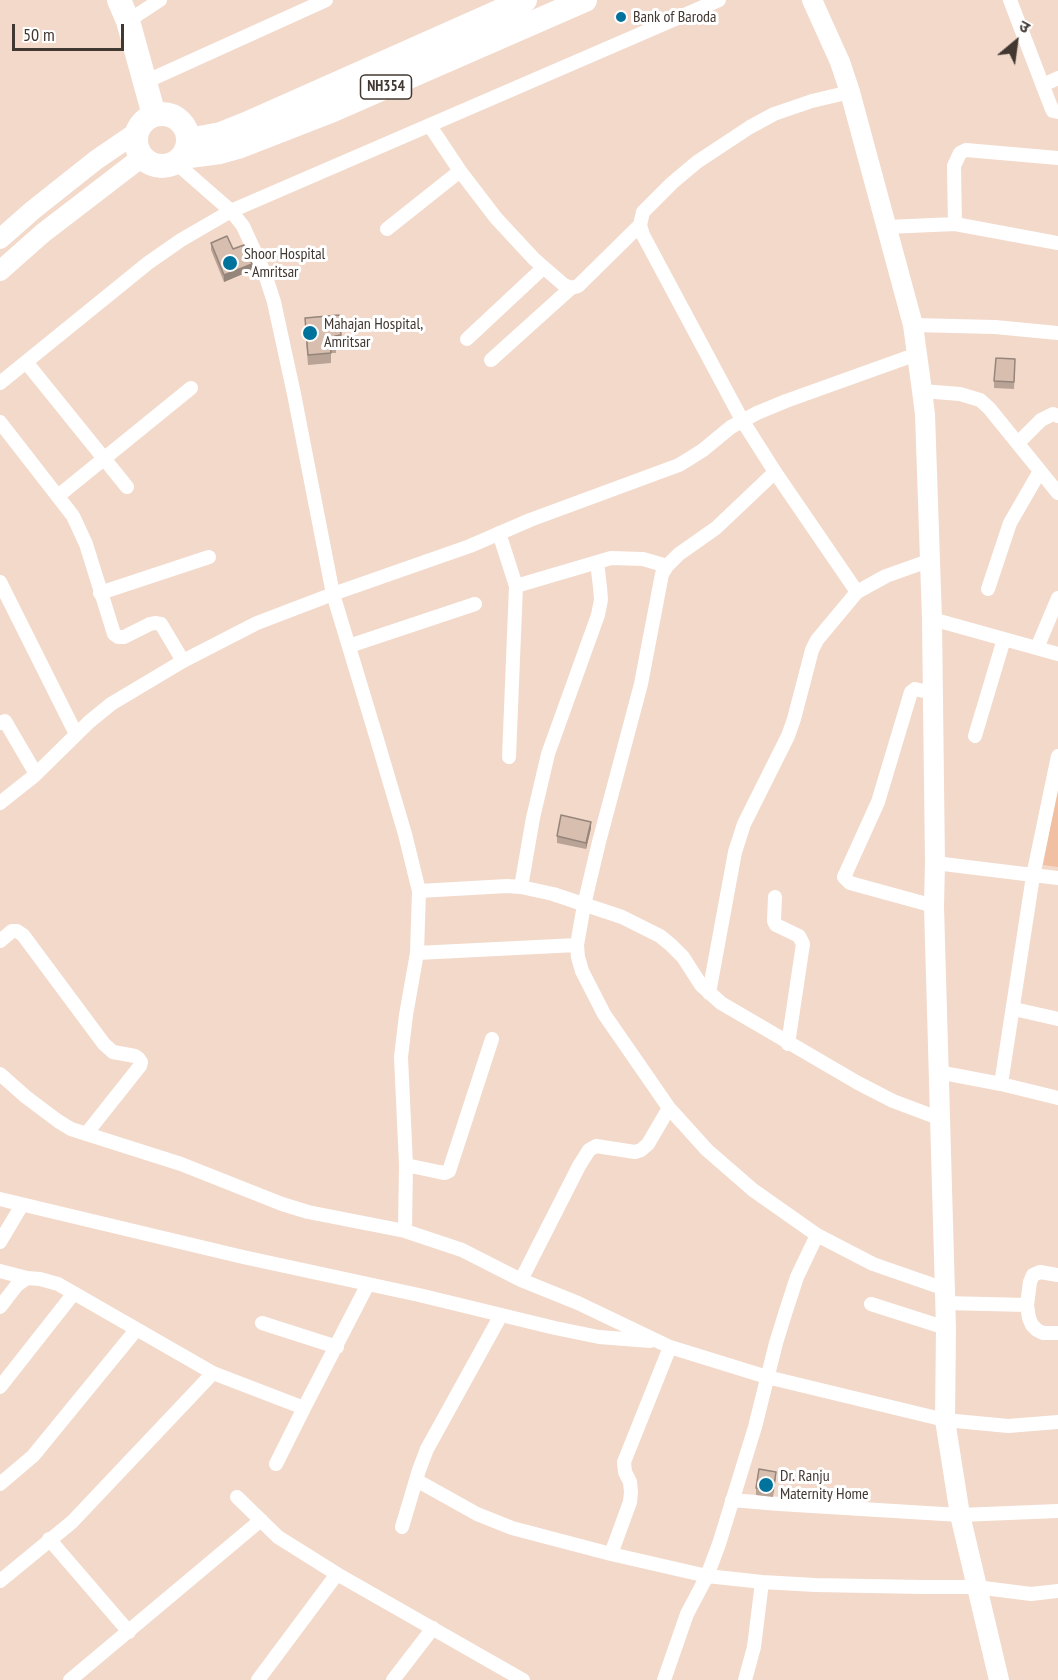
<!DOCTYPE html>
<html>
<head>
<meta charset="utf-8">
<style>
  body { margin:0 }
  #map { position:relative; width:1058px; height:1680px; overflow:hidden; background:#f2d9ca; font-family:"PT Sans Narrow","Noto Sans Devanagari",sans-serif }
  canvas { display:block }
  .north { position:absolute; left:986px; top:12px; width:60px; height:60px; -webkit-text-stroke:4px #fff; paint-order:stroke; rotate:29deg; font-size:16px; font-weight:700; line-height:24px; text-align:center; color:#423832 }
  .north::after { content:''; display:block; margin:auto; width:21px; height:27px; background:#423832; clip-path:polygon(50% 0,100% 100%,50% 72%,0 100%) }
  .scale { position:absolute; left:12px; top:24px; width:112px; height:27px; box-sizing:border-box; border:3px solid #423832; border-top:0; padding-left:8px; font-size:18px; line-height:21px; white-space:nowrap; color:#423832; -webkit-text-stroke:4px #fff; paint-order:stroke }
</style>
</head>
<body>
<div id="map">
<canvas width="1058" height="1680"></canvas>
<div class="north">उ</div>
<div class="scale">50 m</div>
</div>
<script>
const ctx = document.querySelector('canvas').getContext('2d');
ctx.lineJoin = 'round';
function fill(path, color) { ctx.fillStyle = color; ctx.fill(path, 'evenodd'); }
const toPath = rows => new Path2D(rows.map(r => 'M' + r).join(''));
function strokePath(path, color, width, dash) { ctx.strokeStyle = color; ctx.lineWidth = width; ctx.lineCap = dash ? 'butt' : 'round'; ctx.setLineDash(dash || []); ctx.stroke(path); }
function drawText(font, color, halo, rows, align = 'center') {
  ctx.font = font + ' "PT Sans Narrow",sans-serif'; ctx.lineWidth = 6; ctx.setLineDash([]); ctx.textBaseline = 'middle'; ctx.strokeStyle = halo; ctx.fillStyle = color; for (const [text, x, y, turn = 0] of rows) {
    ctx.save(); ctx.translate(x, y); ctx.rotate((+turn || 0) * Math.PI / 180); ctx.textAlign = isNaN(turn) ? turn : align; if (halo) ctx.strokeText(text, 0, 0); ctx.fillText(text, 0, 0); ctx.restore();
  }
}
fill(toPath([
  [1058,785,1058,867,1043,865]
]), '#f1bfa1');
strokePath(toPath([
  [1010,0,1051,107,1053,111,1058,112],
  [128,21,160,0],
  [145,82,326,0],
  [1043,85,1058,78],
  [850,92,812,101,774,114,750,127,697,162,672,183,643,212,640,225,643,235,742,420,775,472,857,592,886,576,931,560],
  [430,126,460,171,496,218,534,259,564,285,571,288,578,286,640,225],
  [176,163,231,211,243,226,265,274,274,302,294,394,333,594,376,736,405,834,419,891,417,953,406,1015,401,1057,406,1165,405,1231],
  [955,224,954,166,960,153,966,150,1058,158],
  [887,227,955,224,1058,243],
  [387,229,460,171],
  [913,325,995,327,1058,333],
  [467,339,543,268],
  [491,360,571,288],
  [26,362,127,487],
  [0,383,148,263,181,240,231,211,719,0],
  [922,391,960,394,980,400,989,408,1058,493],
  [0,422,73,516,86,544,114,634,118,637,124,637,150,624,155,623,161,624,183,661],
  [1018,443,1041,420,1053,414,1058,416],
  [775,472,716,528,679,554,667,566,662,574,641,684,599,842,584,905,577,945,578,957,582,971,604,1014,669,1108,707,1150,753,1190,817,1235,873,1264,945,1289],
  [58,496,191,388],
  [499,533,516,586,611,558,643,559,667,566],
  [0,582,76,734],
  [988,589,1010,523,1040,471],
  [100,593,209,557],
  [932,619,1058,654],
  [349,646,475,604],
  [1037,648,1058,598],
  [933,693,915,689,911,692,878,802,844,877,850,883,934,906],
  [0,723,5,721,36,774],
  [975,736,1004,639],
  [509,757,516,586],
  [0,803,34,776,89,722,111,704,183,661,257,623,333,594,470,546,530,520,660,472,679,465,692,457,703,450,731,427,757,413,786,401,917,354],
  [935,863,1058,878],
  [521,887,533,818,548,754,598,615,601,600,600,587,597,562],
  [419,891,507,886,521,887,553,894,622,917,660,936,671,945,683,957,701,985,721,1003,858,1083,893,1101,941,1119],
  [775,897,774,921,776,925,799,936,803,944,788,1044],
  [0,941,12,931,17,931,23,935,104,1044,113,1052,135,1056,138,1058,141,1062,140,1066,86,1134],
  [417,953,577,945],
  [709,993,735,852,744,824,788,736,794,719,812,650,817,640,857,592],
  [1014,1009,1058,1019],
  [938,1072,1001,1084,1058,1098],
  [0,1074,26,1097,58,1121,71,1129,181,1164,282,1204,308,1212,405,1231,462,1250,521,1280,578,1303,670,1347,767,1377,945,1420,1008,1426,1058,1422],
  [1001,1084,1033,876,1058,756],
  [406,1165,439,1172,445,1173,449,1171,492,1039],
  [0,1199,243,1257,419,1295,555,1328,599,1337,650,1341],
  [0,1242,22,1205],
  [0,1271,27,1278],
  [521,1280,579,1166,589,1150,596,1146,635,1152,641,1150,648,1144,669,1108],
  [945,1303,1027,1305,1030,1282,1033,1275,1040,1272,1058,1275],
  [871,1304,946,1328],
  [1027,1305,1029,1318,1032,1325,1037,1330,1043,1333,1058,1333],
  [0,1307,17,1285,27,1278,40,1279,58,1284,213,1373],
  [262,1323,337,1347],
  [0,1387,74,1293],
  [276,1464,304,1408],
  [416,1480,477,1514,512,1528,611,1554,707,1576,762,1582,815,1585,921,1587,976,1587,1031,1594,1058,1591],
  [0,1484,33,1456,136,1330],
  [237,1497,278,1537,337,1574],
  [732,1500,779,1504,960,1515,1058,1511],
  [402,1527,419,1470,427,1449,501,1315],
  [49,1539,129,1632],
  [611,1554,630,1502,631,1492,630,1482,625,1472,624,1462,670,1347],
  [0,1581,72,1522,213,1373,304,1408,368,1284],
  [70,1680,261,1520],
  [258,1680,337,1574,523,1680],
  [393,1680,433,1628],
  [664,1680,687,1614,707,1576,719,1544,755,1427,776,1343,785,1314,797,1277,817,1235],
  [745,1680,754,1647,762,1582]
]), '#fff', 14);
strokePath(toPath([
  [812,0,840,62,850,92,913,325,922,391,925,414,932,619,935,863,934,906,946,1328,945,1420,960,1515,999,1680],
  [0,239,33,210,96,160,137,132],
  [0,271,43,233,142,157]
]), '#fff', 20);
strokePath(toPath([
  [119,0,128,21,154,115],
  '136 140a26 26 0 1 1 52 0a26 26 0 1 1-52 0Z',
  [189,140,221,134,246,124,525,0],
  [182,157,220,152,238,147,333,110,585,0]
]), '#fff', 24);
fill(toPath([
  [211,243,233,249,252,270,224,282,211,250],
  [305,318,341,335,341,345,336,345,336,353,331,353,331,363,308,365,305,328],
  [1015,366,1014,389,994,388,994,381],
  [591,828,586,849,557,843,557,836],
  [776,1478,773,1497,756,1495,756,1488]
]), '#b9a396');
fill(toPath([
  [252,264,252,270,224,282,224,275],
  [591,822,591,828,586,849,586,843]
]), '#96857a');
const building = toPath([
  [227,236,233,249,244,245,252,264,224,275,211,243,227,236],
  [339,315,341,335,335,336,336,343,330,344,331,353,308,355,305,318,339,315],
  [996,358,1015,359,1014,382,994,381,996,358],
  [561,815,591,822,586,843,557,836,561,815],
  [759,1469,776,1472,773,1491,756,1488,759,1469]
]);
fill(building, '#d7beaf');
strokePath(building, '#96857a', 1.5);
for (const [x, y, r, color] of [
  [621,17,6,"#00739d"],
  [230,263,8,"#00739d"],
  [310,333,8,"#00739d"],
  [766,1485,8,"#00739d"]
]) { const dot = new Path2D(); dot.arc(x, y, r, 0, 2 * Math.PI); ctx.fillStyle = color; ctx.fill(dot); strokePath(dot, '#fff', 2); }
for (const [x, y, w] of [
  [386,87,51]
]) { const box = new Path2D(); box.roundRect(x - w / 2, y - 12, w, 24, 4.5); ctx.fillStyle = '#fff'; ctx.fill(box); strokePath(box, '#423832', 1.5); }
drawText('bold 15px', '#423832', null, [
  ["NH354",386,87]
]);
drawText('16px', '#423832', '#fff', [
  ["Bank of Baroda",633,17],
  ["Shoor Hospital",244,254],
  ["- Amritsar",244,272],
  ["Mahajan Hospital,",324,324],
  ["Amritsar",324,342],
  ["Dr. Ranju",780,1476],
  ["Maternity Home",780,1494]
], 'left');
</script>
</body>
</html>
